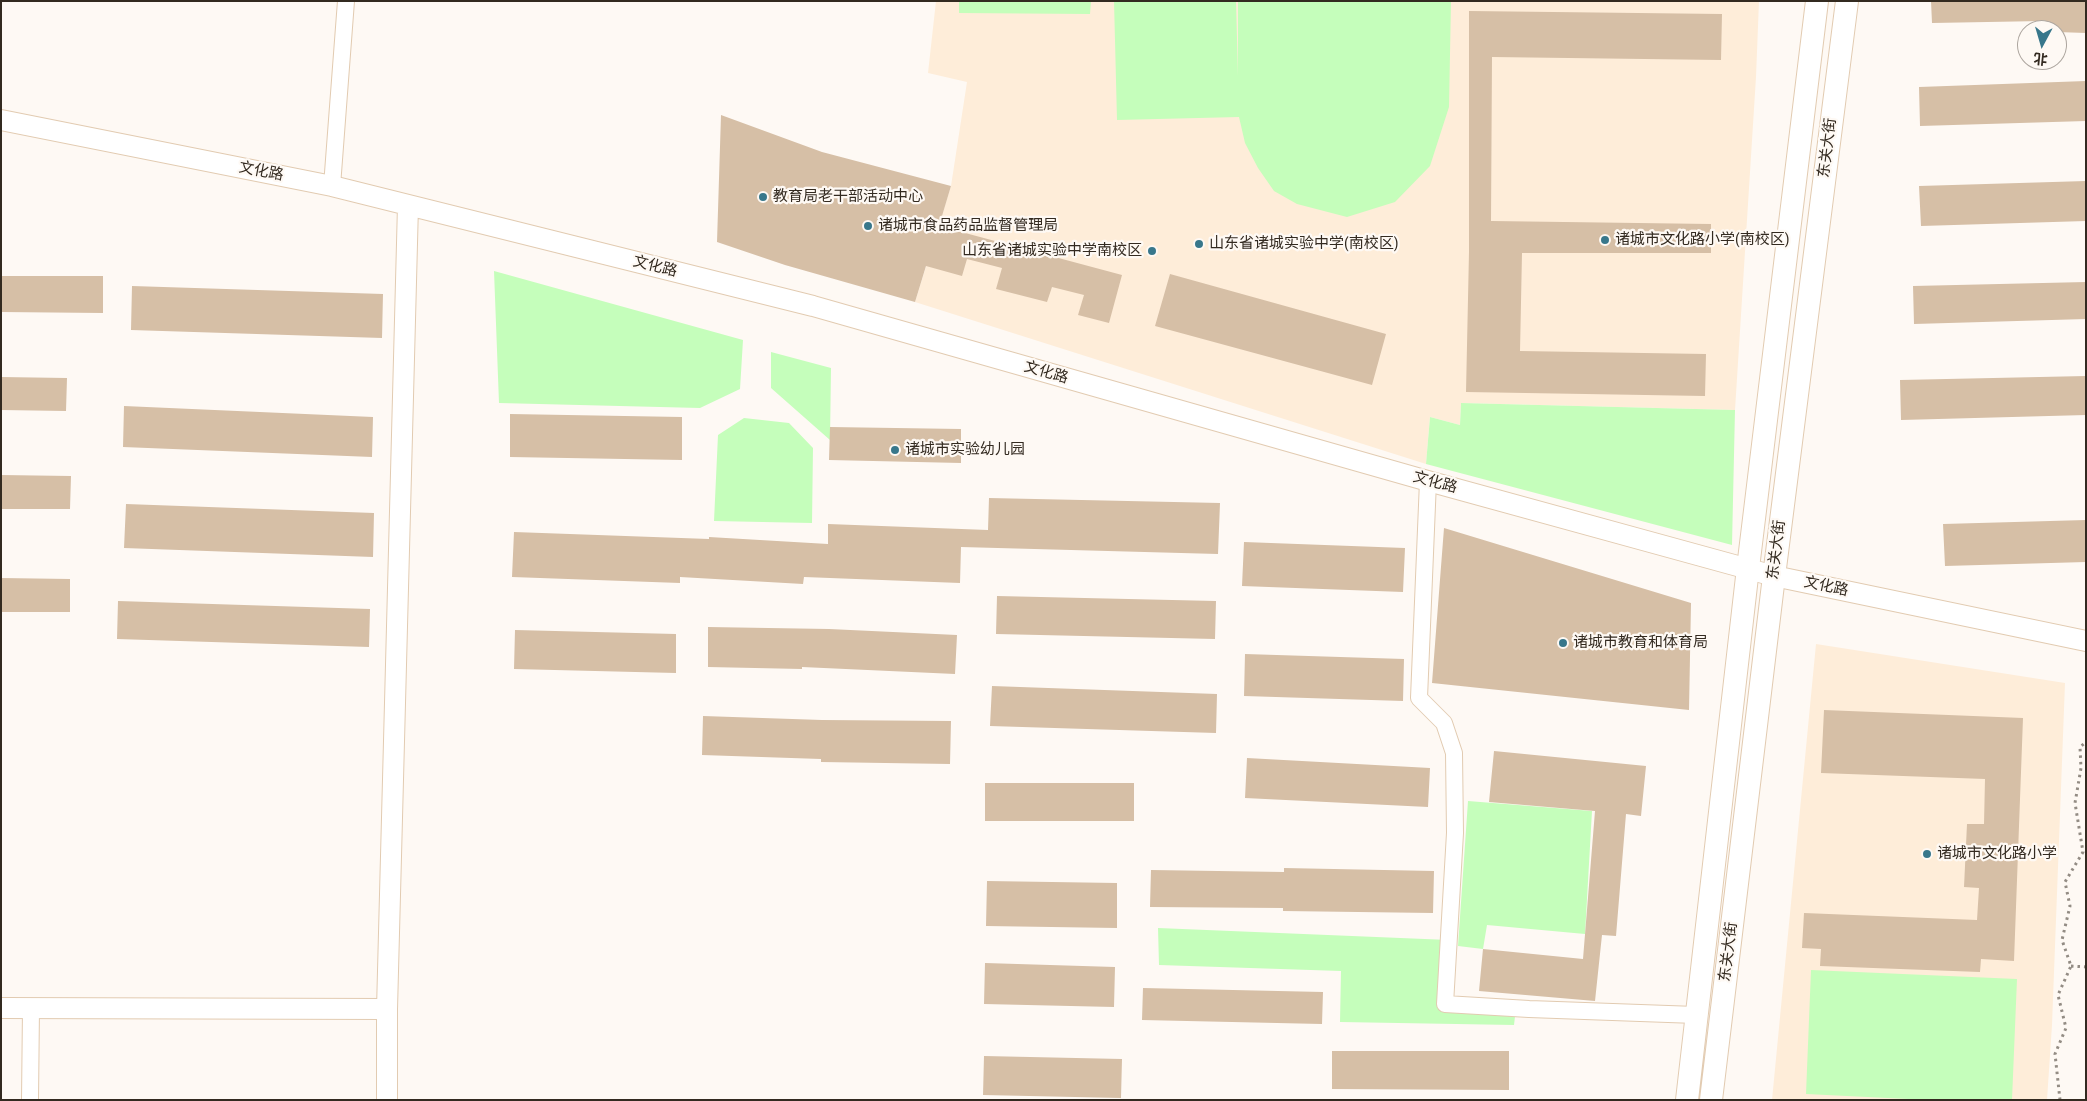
<!DOCTYPE html>
<html>
<head>
<meta charset="utf-8">
<style>
  body { margin:0 }
  #map { position:relative; width:2087px; height:1101px; overflow:hidden; background:#fef9f4; font-family:"Roboto Condensed","Noto Sans SC",sans-serif }
  canvas { display:block }
  .frame { position:absolute; inset:0; border:2px solid #332a20; pointer-events:none }
  .north { position:absolute; left:2017px; top:20px; width:50px; height:50px; box-sizing:border-box; background:#fef9f4; border:1px solid #ada69f; border-radius:50%; rotate:186deg; font-size:14px; font-weight:700; line-height:20px; text-align:center; color:#332a20 }
  .north::after { content:''; display:block; margin:auto; width:18px; height:22px; background:#38778b; clip-path:polygon(50% 0,100% 100%,50% 72%,0 100%) }
</style>
</head>
<body>
<div id="map">
<canvas width="2087" height="1101"></canvas>
<div class="frame"></div>
<div class="north">北</div>
</div>
<script>
const ctx = document.querySelector('canvas').getContext('2d');
ctx.lineJoin = 'round';
function fill(path, color) { ctx.fillStyle = color; ctx.fill(path, 'evenodd'); }
const toPath = rows => new Path2D(rows.map(r => 'M' + r).join(''));
function strokePath(path, color, width, dash) { ctx.strokeStyle = color; ctx.lineWidth = width; ctx.lineCap = dash ? 'butt' : 'round'; ctx.setLineDash(dash || []); ctx.stroke(path); }
function drawText(font, color, halo, rows, align = 'center') {
  ctx.font = font + ' "Roboto Condensed","Noto Sans SC",sans-serif'; ctx.lineWidth = 4.5; ctx.setLineDash([]); ctx.textBaseline = 'middle'; ctx.strokeStyle = halo; ctx.fillStyle = color; for (const [text, x, y, turn = 0] of rows) {
    ctx.save(); ctx.translate(x, y); ctx.rotate((+turn || 0) * Math.PI / 180); ctx.textAlign = isNaN(turn) ? turn : align; if (halo) ctx.strokeText(text, 0, 0); ctx.fillText(text, 0, 0); ctx.restore();
  }
}
fill(toPath([
  [936,1,1759,1,1756,77,1735,410,1461,403,1460,425,1430,417,1426,464,915,302,951,186,967,82,928,73],
  [1816,644,2065,683,2052,1025,2047,1100,1772,1100]
]), '#feedd9');
fill(toPath([
  [959,1,1091,1,1090,14,959,13],
  [1114,1,1236,1,1238,76,1238,1,1451,1,1449,107,1430,166,1395,202,1347,217,1297,204,1274,191,1258,168,1245,143,1239,117,1117,120],
  [494,271,743,340,740,389,700,408,499,403],
  [771,352,831,368,830,440,771,388],
  [1461,403,1735,410,1732,545,1426,464,1430,417,1460,425],
  [744,418,789,423,813,448,812,523,714,521,718,435],
  [1468,801,1592,811,1585,934,1487,925,1483,949,1458,946],
  [1158,928,1449,940,1445,1004,1516,1008,1514,1025,1340,1022,1341,971,1159,965],
  [1811,970,2017,979,2012,1100,1929,1100,1806,1094]
]), '#c5febb');
fill(toPath([
  [1931,1,2086,1,2086,33,2057,32,2057,30,2043,30,2043,21,1932,23],
  [1469,11,1722,14,1721,60,1492,57,1491,221,1711,224,1711,253,1522,253,1520,351,1706,354,1705,396,1466,392,1469,252],
  [2086,81,2086,121,1920,126,1919,87],
  [721,115,822,152,951,186,939,226,1122,275,1109,323,1078,315,1084,295,1052,287,1047,302,996,289,1002,268,967,259,962,276,926,266,915,302,785,265,717,242],
  [2086,181,2086,221,1921,226,1919,186],
  [1170,274,1386,334,1372,385,1155,326],
  [1,276,103,276,103,313,1,312],
  [2086,282,2086,319,1914,324,1913,286],
  [132,286,383,294,382,338,131,330],
  [2086,376,2086,415,1901,420,1900,380],
  [1,377,67,378,66,411,1,410],
  [124,406,373,417,372,457,123,447],
  [510,414,682,417,682,460,510,457],
  [830,427,961,429,961,463,829,460],
  [1,475,71,476,70,509,1,509],
  [989,498,1220,503,1218,554,961,547,960,583,804,577,803,584,680,577,680,583,512,577,514,532,709,539,709,537,828,544,828,524,988,530],
  [126,504,374,513,373,557,124,548],
  [2086,520,2086,562,1945,566,1943,524],
  [1444,528,1691,603,1689,710,1432,683],
  [1244,542,1405,548,1403,592,1242,586],
  [1,578,70,579,70,612,1,612],
  [997,596,1216,601,1215,639,996,634],
  [118,601,370,609,369,647,117,639],
  [708,627,829,629,957,635,955,674,802,667,802,669,708,667],
  [515,630,676,634,676,673,514,669],
  [1245,654,1404,659,1403,701,1244,696],
  [992,686,1217,694,1216,733,990,726],
  [1824,710,2023,718,2014,961,1981,959,1980,972,1820,966,1821,949,1802,948,1804,913,1977,920,1979,888,1964,887,1967,824,1984,824,1985,779,1821,773],
  [703,716,822,720,951,721,950,764,821,762,821,759,702,755],
  [1494,751,1646,766,1641,816,1626,814,1616,936,1602,935,1595,1001,1479,991,1483,949,1583,959,1595,811,1489,802],
  [1247,758,1430,768,1428,807,1245,798],
  [985,783,1134,783,1134,821,985,821],
  [1284,868,1434,871,1433,913,1283,911,1283,908,1150,907,1151,870,1284,872],
  [987,881,1117,883,1117,928,986,926],
  [985,963,1115,967,1114,1007,984,1004],
  [1143,988,1323,992,1322,1024,1142,1020],
  [1332,1051,1509,1051,1509,1090,1332,1089],
  [984,1056,1122,1059,1121,1098,983,1095]
]), '#d6bfa6');
const minor = toPath([
  [332,186,346,1],
  [1428,481,1419,698,1444,723,1454,753,1455,833,1445,1004,1529,1009,1696,1015],
  [30,1100,31,1008]
]);
const tertiary = toPath([
  [1,120,332,186,813,306,1428,481,1774,576,2086,641],
  [1,1008,387,1009],
  [387,1100,387,1009,408,205]
]);
const secondary = toPath([
  [1687,1100,1748,568,1817,1],
  [1711,1100,1774,576,1847,1]
]);
strokePath(minor, '#e2cbb1', 18);
strokePath(tertiary, '#e2cbb1', 22);
strokePath(secondary, '#e2cbb1', 24);
strokePath(toPath([
  [2071,966,2086,967],
  [2060,1100,2055,1054,2066,1028,2058,995,2071,966,2062,940,2070,906,2065,882,2083,852,2075,803,2081,768,2080,747,2086,742]
]), '#938c84', 3, [2.5, 4]);
strokePath(minor, '#fff', 16);
strokePath(tertiary, '#fff', 20);
strokePath(secondary, '#fff', 22);
for (const [x, y, r, color] of [
  [763,197,5,"#38778b"],
  [868,226,5,"#38778b"],
  [1605,240,5,"#38778b"],
  [1199,244,5,"#38778b"],
  [1152,251,5,"#38778b"],
  [895,450,5,"#38778b"],
  [1563,643,5,"#38778b"],
  [1927,854,5,"#38778b"]
]) { const dot = new Path2D(); dot.arc(x, y, r, 0, 2 * Math.PI); ctx.fillStyle = color; ctx.fill(dot); strokePath(dot, '#fef9f4', 2); }
drawText('15px', '#332a20', '#fef9f4', [
  ["东关大街",1828,148,-83],
  ["文化路",261,172,11],
  ["文化路",655,267,14],
  ["文化路",1046,373,16],
  ["文化路",1435,483,15],
  ["东关大街",1777,550,-83],
  ["文化路",1826,587,12],
  ["东关大街",1729,952,-83]
]);
drawText('15px', '#332a20', '#fef9f4', [
  ["教育局老干部活动中心",773,197],
  ["诸城市食品药品监督管理局",878,226],
  ["诸城市文化路小学(南校区)",1615,240],
  ["山东省诸城实验中学(南校区)",1209,244],
  ["山东省诸城实验中学南校区",1142,251,"right"],
  ["诸城市实验幼儿园",905,450],
  ["诸城市教育和体育局",1573,643],
  ["诸城市文化路小学",1937,854]
], 'left');
</script>
</body>
</html>
